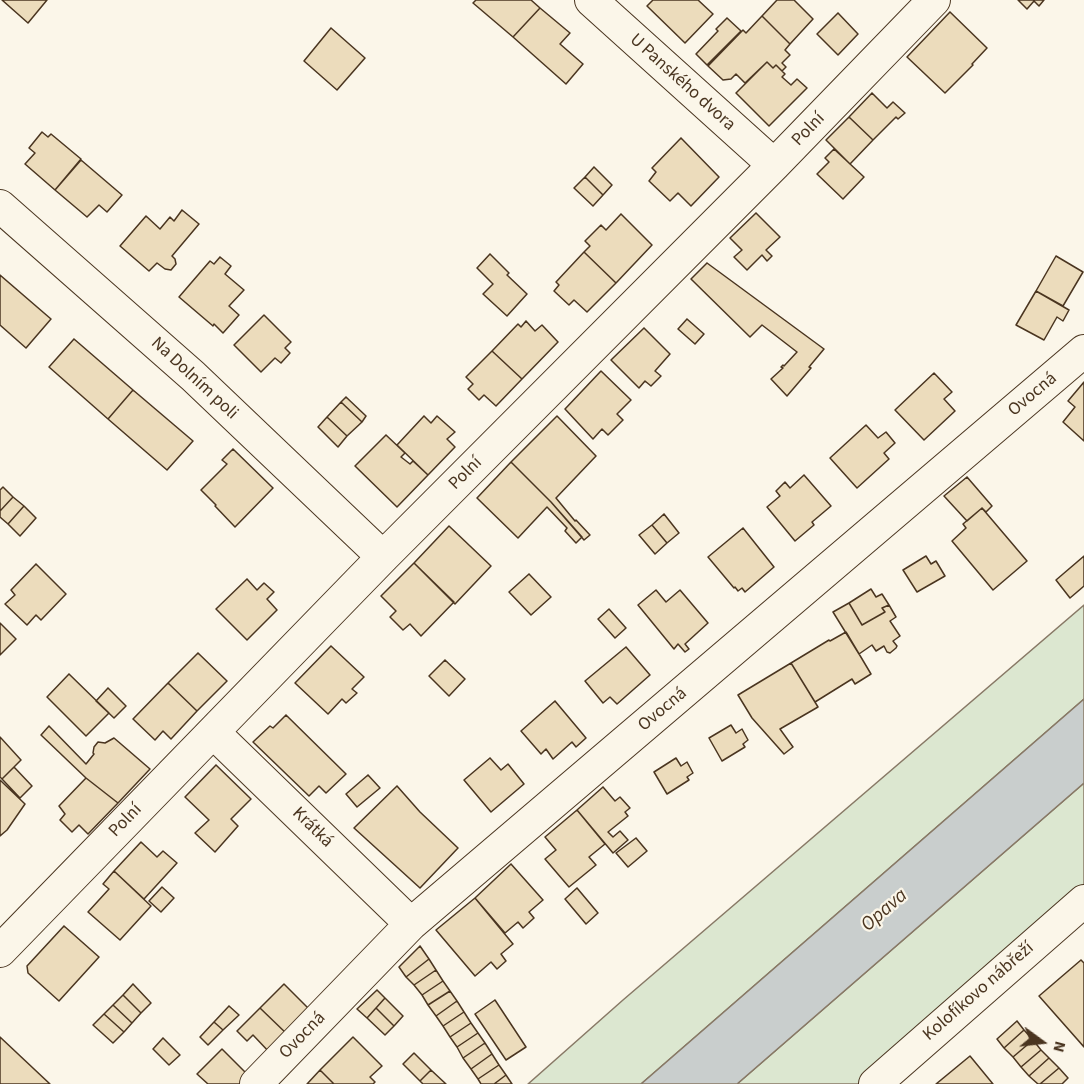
<!DOCTYPE html>
<html>
<head>
<meta charset="utf-8">
<style>
  body { margin:0 }
  #map { position:relative; width:1084px; height:1084px; overflow:hidden; background:#fbf6e9; font-family:"Source Sans 3",sans-serif }
  canvas { display:block }
  .north { position:absolute; left:1012px; top:1012px; width:60px; height:60px; -webkit-text-stroke:4px #fbf6e9; paint-order:stroke; rotate:105deg; font-size:16px; font-weight:700; line-height:24px; text-align:center; color:#4a3520 }
  .north::after { content:''; display:block; margin:auto; width:21px; height:27px; background:#4a3520; clip-path:polygon(50% 0,100% 100%,50% 72%,0 100%) }
</style>
</head>
<body>
<div id="map">
<canvas width="1084" height="1084"></canvas>
<div class="north">N</div>
</div>
<script>
const ctx = document.querySelector('canvas').getContext('2d');
ctx.lineJoin = 'round';
function fill(path, color) { ctx.fillStyle = color; ctx.fill(path, 'evenodd'); }
const toPath = rows => new Path2D(rows.map(r => 'M' + r).join(''));
function strokePath(path, color, width, dash) { ctx.strokeStyle = color; ctx.lineWidth = width; ctx.lineCap = dash ? 'butt' : 'round'; ctx.setLineDash(dash || []); ctx.stroke(path); }
function drawText(font, color, halo, rows, align = 'center') {
  ctx.font = font + ' "Source Sans 3",sans-serif'; ctx.lineWidth = 4.5; ctx.setLineDash([]); ctx.textBaseline = 'middle'; ctx.strokeStyle = halo; ctx.fillStyle = color; for (const [text, x, y, turn = 0] of rows) {
    ctx.save(); ctx.translate(x, y); ctx.rotate((+turn || 0) * Math.PI / 180); ctx.textAlign = isNaN(turn) ? turn : align; if (halo) ctx.strokeText(text, 0, 0); ctx.fillText(text, 0, 0); ctx.restore();
  }
}
const green = toPath([
  [1084,605,1084,699,641,1084,528,1084,623,1000,1084,605],
  [1084,783,1084,914,890,1084,737,1084,1084,783]
]);
fill(green, '#dce7d0');
strokePath(green, '#887966', 1.5);
const water = toPath([
  [1084,699,1084,783,737,1084,641,1084,1084,699]
]);
fill(water, '#c9cecd');
strokePath(water, '#887966', 1.5);
const building = toPath([
  [2,0,47,0,28,23,2,0],
  [476,0,531,0,540,8,513,37,473,3,476,0],
  [653,0,698,0,713,14,685,43,647,6,653,0],
  [777,0,794,0,813,19,790,44,762,16,777,0],
  [1018,0,1044,0,1039,6,1034,1,1027,9,1018,0],
  [540,8,570,33,560,44,583,64,566,84,513,37,540,8],
  [950,12,987,48,972,64,973,65,945,93,907,57,950,12],
  [838,13,858,34,838,55,817,34,838,13],
  [762,16,790,44,785,50,790,55,782,63,786,67,782,71,776,65,773,68,767,62,745,83,736,74,731,79,723,80,708,66,743,30,746,33,762,16],
  [727,18,741,31,707,65,696,54,718,31,716,29,727,18],
  [331,28,365,58,337,90,304,61,331,28],
  [767,62,773,68,776,65,785,74,782,77,791,85,797,79,807,88,769,126,736,93,767,62],
  [872,93,887,108,893,102,905,113,898,119,896,117,873,140,849,117,872,93],
  [849,117,873,140,850,164,826,140,849,117],
  [42,132,48,137,51,134,81,159,55,190,25,164,35,153,29,148,42,132],
  [681,138,719,177,691,206,678,193,670,201,649,181,656,172,652,168,681,138],
  [834,149,864,177,843,199,817,174,829,162,825,158,834,149],
  [81,160,122,195,107,212,99,205,87,217,55,190,81,160],
  [594,167,612,185,603,195,585,177,594,167],
  [585,177,603,195,593,206,574,188,585,177],
  [182,210,199,224,172,256,175,259,176,264,171,270,165,269,157,263,149,271,120,246,146,216,160,229,170,217,174,221,182,210],
  [756,213,780,237,766,250,772,256,767,261,762,255,747,270,734,257,742,250,730,238,756,213],
  [621,214,652,245,616,283,584,252,590,246,585,241,601,225,606,230,621,214],
  [584,252,616,283,587,312,574,300,569,305,554,291,559,285,556,282,584,252],
  [490,254,509,273,507,275,527,294,507,316,483,294,493,284,477,268,490,254],
  [1056,256,1083,272,1063,306,1036,291,1056,256],
  [220,257,231,266,225,274,244,290,229,306,239,315,223,333,214,324,213,326,179,297,210,261,214,264,220,257],
  [707,263,824,349,809,367,811,368,787,396,771,379,783,368,781,367,783,365,784,366,797,352,762,325,750,337,691,279,707,263],
  [0,275,51,319,26,348,0,325,0,275],
  [1036,291,1069,310,1063,321,1057,317,1044,340,1016,325,1036,291],
  [264,315,291,342,285,348,290,353,281,363,275,358,261,372,234,345,264,315],
  [687,319,704,334,695,344,678,329,687,319],
  [526,321,535,331,542,325,558,342,522,379,492,351,518,324,521,327,526,321],
  [644,328,670,354,655,371,661,376,651,386,645,381,639,388,611,360,644,328],
  [74,339,133,390,108,419,49,367,74,339],
  [492,351,522,379,496,406,484,395,479,400,468,389,473,384,466,377,492,351],
  [601,371,631,400,617,414,623,420,608,435,602,429,593,439,565,409,601,371],
  [934,373,952,392,944,399,955,411,924,440,895,410,934,373],
  [1084,382,1084,441,1063,422,1075,407,1068,401,1084,382],
  [133,390,193,441,167,470,108,419,133,390],
  [346,397,366,416,362,422,341,402,346,397],
  [341,402,362,422,347,436,327,417,341,402],
  [424,416,431,423,437,416,455,432,447,439,455,447,428,475,397,445,424,416],
  [557,416,596,456,556,498,575,521,576,520,590,535,584,540,551,502,511,462,557,416],
  [327,417,347,436,338,447,318,427,327,417],
  [866,425,878,438,886,432,895,443,884,453,889,459,857,488,830,458,866,425],
  [386,435,405,453,401,457,410,464,413,461,428,475,397,507,355,466,386,435],
  [233,449,273,488,235,527,215,506,216,505,201,490,227,464,222,460,233,449],
  [511,462,551,502,582,537,576,543,565,531,567,528,547,507,518,538,477,498,511,462],
  [804,475,831,506,812,522,814,525,795,541,767,507,780,496,776,491,785,482,790,488,804,475],
  [967,477,992,506,986,512,982,508,967,521,944,496,967,477],
  [3,487,13,497,0,511,0,490,3,487],
  [13,497,24,506,8,524,0,517,0,511,13,497],
  [24,506,36,518,20,536,8,524,24,506],
  [982,508,1027,561,993,590,952,541,966,528,963,524,982,508],
  [664,514,679,533,667,543,652,525,664,514],
  [652,525,667,543,655,554,639,535,652,525],
  [449,526,491,566,455,604,414,563,449,526],
  [743,528,774,567,745,592,742,588,738,591,735,587,734,588,708,557,743,528],
  [926,556,931,564,936,561,945,576,917,592,903,570,926,556],
  [1084,556,1084,586,1070,598,1056,580,1084,556],
  [414,563,454,602,421,636,410,624,403,630,390,617,396,611,381,596,414,563],
  [36,564,66,594,41,620,36,615,27,625,5,604,15,595,11,590,36,564],
  [529,574,551,597,531,615,509,592,529,574],
  [247,579,257,590,264,583,274,592,267,599,277,610,247,640,216,609,247,579],
  [871,589,876,597,882,594,889,605,882,608,885,612,862,625,849,603,871,589],
  [656,590,666,602,680,590,708,623,685,644,689,649,685,652,678,644,674,649,638,605,656,590],
  [849,603,862,625,885,612,882,608,889,605,896,617,890,621,900,636,893,641,897,646,896,648,890,653,887,652,884,646,876,651,872,645,859,654,833,612,849,603],
  [609,609,626,628,615,638,598,619,609,609],
  [0,623,16,639,0,655,0,623],
  [846,632,871,674,855,684,852,679,815,702,791,663,829,640,830,641,846,632],
  [331,646,364,677,352,689,357,693,346,703,342,699,328,714,295,683,331,646],
  [626,647,650,675,617,704,610,697,603,703,585,681,626,647],
  [198,653,227,681,197,711,168,683,198,653],
  [445,660,465,679,449,696,429,676,445,660],
  [791,663,818,707,780,729,793,747,784,754,752,718,738,695,791,663],
  [69,674,109,713,86,736,47,697,69,674],
  [168,683,197,711,171,739,163,731,155,740,133,719,168,683],
  [108,688,126,706,114,718,96,701,108,688],
  [555,701,586,738,576,747,572,742,553,759,546,749,541,754,521,731,555,701],
  [286,715,346,774,326,793,319,786,309,796,253,742,270,726,273,728,286,715],
  [731,725,736,733,742,729,748,740,743,744,745,747,722,761,709,738,731,725],
  [49,726,86,764,94,754,93,753,94,747,98,742,105,743,114,738,150,769,118,803,86,778,41,735,49,726],
  [0,737,21,760,2,779,0,777,0,737],
  [490,758,501,770,508,764,524,784,491,812,464,780,490,758],
  [676,758,681,766,687,762,693,773,687,777,689,780,667,794,654,772,676,758],
  [216,765,251,799,231,819,238,826,215,852,195,833,209,820,185,797,216,765],
  [14,767,32,786,20,798,2,779,14,767],
  [368,775,380,788,357,807,346,794,368,775],
  [86,778,118,803,88,834,79,825,72,832,60,820,65,814,59,806,86,778],
  [0,780,25,804,7,830,0,836,0,780],
  [397,786,420,812,458,848,420,888,354,828,397,786],
  [603,787,615,801,620,797,630,808,625,812,628,816,608,832,613,837,620,831,628,840,613,853,577,810,603,787],
  [577,810,605,844,589,857,596,865,569,887,545,859,556,850,545,837,577,810],
  [636,838,647,851,628,867,616,853,636,838],
  [141,842,157,857,163,851,177,863,144,899,114,871,141,842],
  [511,864,543,900,529,912,534,918,523,928,518,922,505,933,475,898,511,864],
  [114,871,151,906,120,940,88,912,109,889,103,884,114,871],
  [162,887,174,898,161,912,149,901,162,887],
  [577,888,598,913,586,924,565,899,577,888],
  [475,898,513,944,501,954,506,961,497,969,491,962,475,976,436,930,475,898],
  [64,926,99,957,59,1001,28,973,27,966,64,926],
  [420,946,429,959,406,977,399,967,420,946],
  [429,959,436,970,414,985,406,977,429,959],
  [1081,960,1084,963,1084,1047,1039,996,1081,960],
  [436,970,443,981,422,995,414,985,436,970],
  [443,981,450,991,428,1005,422,995,443,981],
  [133,984,151,1003,141,1013,123,995,133,984],
  [284,984,313,1013,289,1036,260,1008,284,984],
  [377,990,385,998,367,1018,357,1009,377,990],
  [450,991,457,1001,436,1016,428,1005,450,991],
  [123,995,141,1013,132,1023,113,1005,123,995],
  [385,998,403,1016,394,1026,376,1008,385,998],
  [495,1000,526,1047,506,1060,475,1014,495,1000],
  [457,1001,464,1012,443,1026,436,1016,457,1001],
  [113,1005,132,1023,124,1032,104,1014,113,1005],
  [229,1006,239,1015,223,1030,214,1022,229,1006],
  [260,1008,289,1036,271,1054,253,1035,247,1041,237,1031,260,1008],
  [376,1008,394,1026,385,1035,367,1018,376,1008],
  [464,1012,471,1023,450,1037,443,1026,464,1012],
  [104,1014,124,1032,113,1043,93,1025,104,1014],
  [1017,1021,1024,1030,1004,1048,997,1039,1017,1021],
  [214,1022,223,1030,208,1045,200,1037,214,1022],
  [471,1023,478,1033,457,1047,450,1037,471,1023],
  [1024,1030,1033,1040,1013,1057,1004,1048,1024,1030],
  [478,1033,485,1043,463,1058,457,1047,478,1033],
  [0,1037,50,1084,0,1084,0,1037],
  [353,1037,382,1066,370,1077,375,1082,373,1084,334,1084,320,1070,353,1037],
  [163,1038,180,1055,169,1065,153,1049,163,1038],
  [1033,1040,1041,1050,1021,1067,1013,1057,1033,1040],
  [485,1043,492,1054,471,1069,463,1058,485,1043],
  [222,1049,249,1076,241,1084,208,1084,197,1074,222,1049],
  [1041,1050,1049,1058,1029,1076,1021,1067,1041,1050],
  [414,1053,431,1070,420,1081,403,1064,414,1053],
  [492,1054,499,1065,478,1079,471,1069,492,1054],
  [970,1056,993,1084,936,1084,970,1056],
  [1049,1058,1059,1068,1040,1084,1038,1084,1029,1076,1049,1058],
  [499,1065,506,1075,494,1084,481,1084,478,1079,499,1065],
  [1059,1068,1068,1078,1062,1084,1040,1084,1059,1068],
  [320,1070,334,1084,307,1084,320,1070],
  [431,1070,446,1084,423,1084,420,1081,431,1070],
  [506,1075,512,1084,494,1084,506,1075]
]);
fill(building, '#ecdcbc');
strokePath(building, '#4a3520', 1.5);
const minor = toPath([
  [591,0,774,165],
  [0,206,193,376,383,557],
  [213,732,411,924],
  [0,951,383,557,774,165,934,0],
  [256,1084,411,924,1084,351],
  [875,1084,1084,901]
]);
strokePath(minor, '#4a3520', 34);
strokePath(minor, '#fbf6e9', 32);
drawText('18px', '#4a3520', '#fbf6e9', [
  ["U Panského dvora",682,83,42],
  ["Polní",809,130,-46],
  ["Na Dolním poli",194,379,43],
  ["Ovocná",1033,395,-40],
  ["Polní",466,474,-45],
  ["Ovocná",663,710,-40],
  ["Polní",126,821,-46],
  ["Krátká",312,828,44],
  ["Kolofíkovo nábřeží",979,992,-41],
  ["Ovocná",303,1036,-46]
]);
drawText('italic 20px', '#4a3520', '#fbf6e9', [
  ["Opava",885,911,-41]
]);
</script>
</body>
</html>
